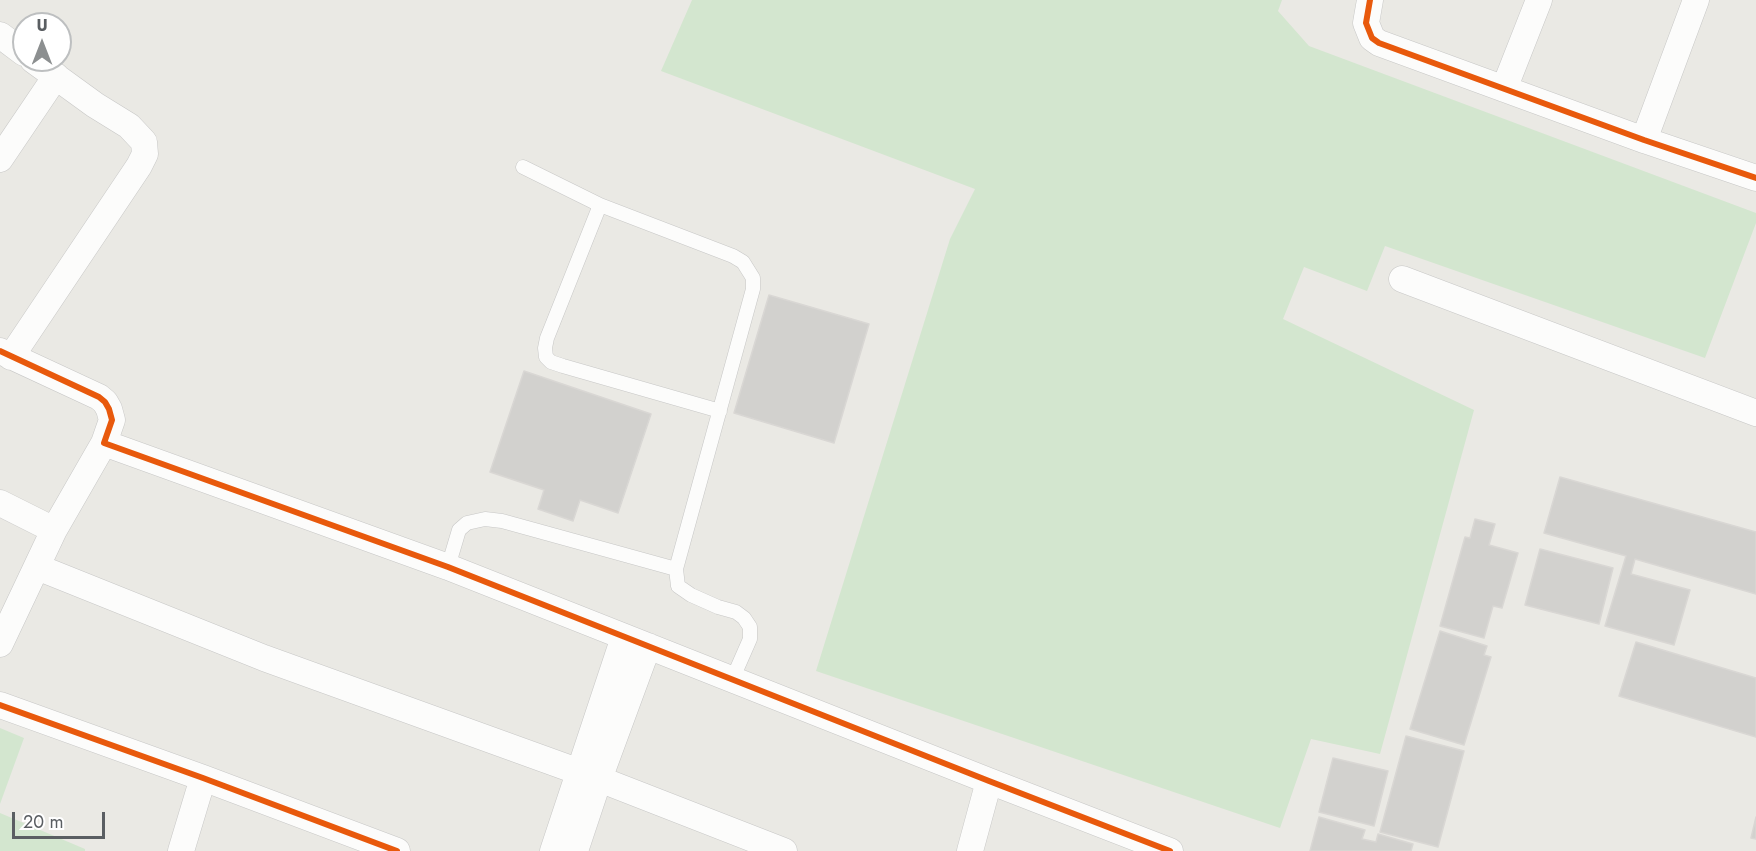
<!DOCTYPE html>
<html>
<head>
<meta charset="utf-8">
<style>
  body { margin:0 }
  #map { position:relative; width:1756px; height:851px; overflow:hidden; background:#eae9e4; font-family:Jost,sans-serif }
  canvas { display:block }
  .north { position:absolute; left:12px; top:12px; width:60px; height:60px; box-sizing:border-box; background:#fff; border:2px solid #bdbfc0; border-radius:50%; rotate:0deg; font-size:16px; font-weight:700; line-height:24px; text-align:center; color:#5a5e62 }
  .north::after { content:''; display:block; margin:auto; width:21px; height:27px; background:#8c8f90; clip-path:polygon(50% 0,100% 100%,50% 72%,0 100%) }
  .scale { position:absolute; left:12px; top:812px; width:93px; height:27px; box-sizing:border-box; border:3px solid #5a5e62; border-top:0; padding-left:8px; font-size:18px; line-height:21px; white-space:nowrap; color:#5a5e62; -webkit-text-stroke:4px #fff; paint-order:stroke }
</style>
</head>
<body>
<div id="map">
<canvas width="1756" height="851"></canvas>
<div class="north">U</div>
<div class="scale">20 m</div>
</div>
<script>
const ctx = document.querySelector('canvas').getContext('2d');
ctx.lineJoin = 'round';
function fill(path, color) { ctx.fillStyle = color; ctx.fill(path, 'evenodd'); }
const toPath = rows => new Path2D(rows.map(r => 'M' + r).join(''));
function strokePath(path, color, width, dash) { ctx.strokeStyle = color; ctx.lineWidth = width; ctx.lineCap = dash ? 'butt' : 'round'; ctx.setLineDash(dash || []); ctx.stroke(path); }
fill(toPath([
  [692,0,1282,0,1278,11,1309,46,1756,213,1756,223,1705,358,1385,246,1367,291,1304,267,1283,319,1474,410,1380,754,1311,739,1280,828,816,671,950,239,975,189,661,71],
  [0,728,24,738,0,804],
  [0,813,85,849,85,851,0,851]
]), '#d3e6cf');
const building = toPath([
  [769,295,869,324,834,443,734,413,769,295],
  [524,371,651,414,618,513,580,500,573,521,538,509,544,490,490,472,524,371],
  [1560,477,1756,532,1756,594,1635,559,1631,574,1690,590,1674,645,1605,626,1626,556,1544,533,1560,477],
  [1475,519,1495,524,1489,545,1518,553,1502,608,1493,606,1484,638,1440,626,1465,537,1470,538,1475,519],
  [1540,549,1613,568,1599,624,1525,605,1540,549],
  [1440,631,1487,646,1484,655,1491,657,1464,745,1410,729,1440,631],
  [1636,642,1756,678,1756,737,1619,696,1636,642],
  [1406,736,1464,751,1438,847,1380,832,1406,736],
  [1333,758,1388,771,1374,826,1319,812,1333,758],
  [1319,817,1365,830,1362,839,1376,842,1378,834,1413,844,1411,851,1310,851,1319,817],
  [1756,817,1756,839,1751,838,1756,817]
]);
fill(building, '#d2d1ce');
strokePath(building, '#d9d7d4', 1.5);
const service = toPath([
  [523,167,600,205,733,256,743,262,753,278,753,289,676,569,678,586,691,595,718,607,736,612,744,618,750,627,750,639,732,680],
  [600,205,547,338,545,348,546,357,551,362,563,366,720,411],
  [448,567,459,530,467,523,485,519,502,521,676,569]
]);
const minor = toPath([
  [1370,0,1366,23,1372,38,1379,43,1644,140,1756,178],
  [0,35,24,53],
  [1504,89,1539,0],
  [1644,140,1696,0],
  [0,159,56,76],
  [1402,279,1756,413],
  [0,351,99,397,105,402,109,409,112,420,104,443,448,567,989,781,1170,851],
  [11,357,139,166,145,154,144,142,129,126,95,105,33,60],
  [0,503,54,530],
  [37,567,264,658,599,779,784,851],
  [0,644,54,530,104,443],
  [0,705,203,778,397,851],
  [181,851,203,778],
  [553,851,624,637],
  [575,851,599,779,648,646],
  [970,851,989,781]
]);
strokePath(service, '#c7c7c6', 15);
strokePath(minor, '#c7c7c6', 27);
strokePath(service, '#fcfcfb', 14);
strokePath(minor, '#fcfcfb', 26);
strokePath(toPath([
  [1370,0,1366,23,1372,38,1379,43,1644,140,1756,178],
  [0,351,99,397,105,402,109,409,112,420,104,443,448,567,989,781,1170,851],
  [0,705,203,778,397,851]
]), '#e8590c', 6);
</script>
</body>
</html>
